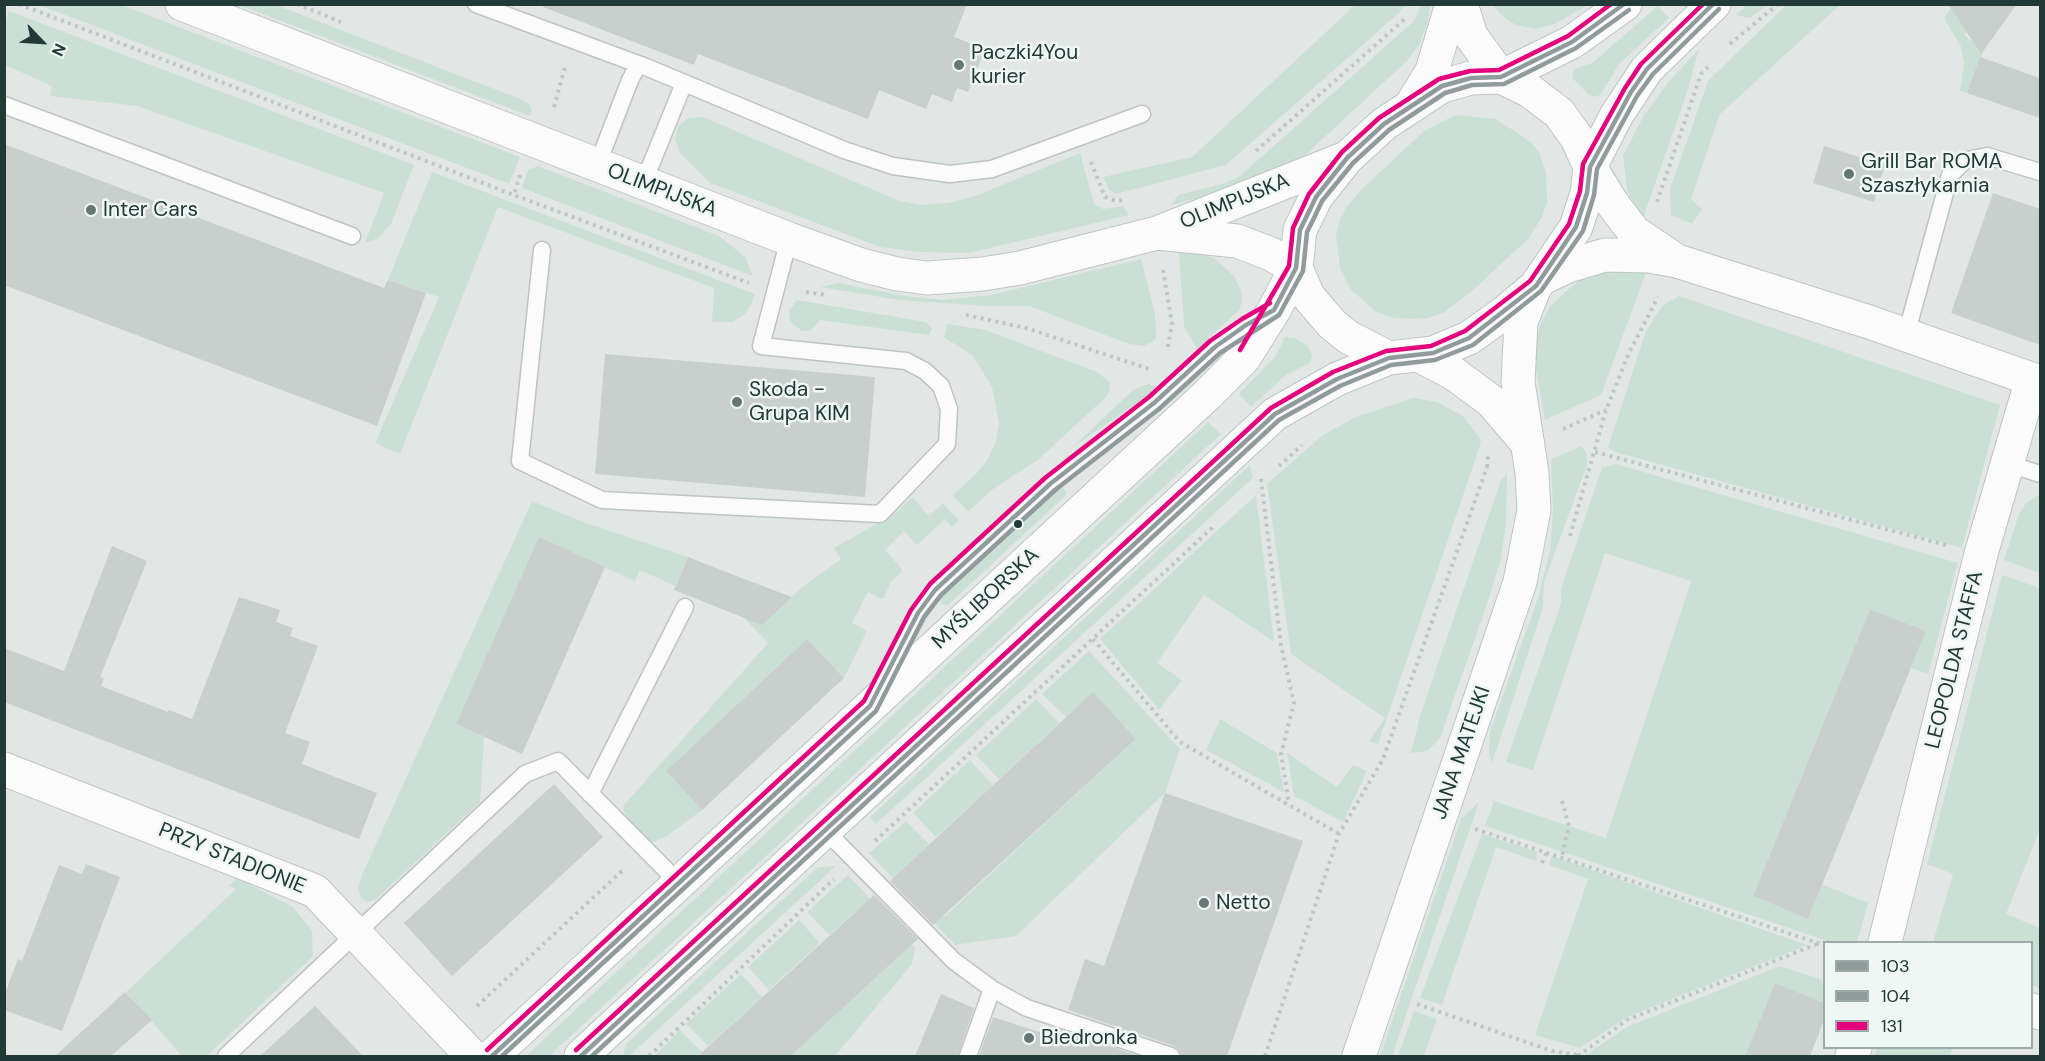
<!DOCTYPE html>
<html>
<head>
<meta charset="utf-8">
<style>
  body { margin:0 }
  #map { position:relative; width:2045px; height:1061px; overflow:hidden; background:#e2e7e6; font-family:"DM Sans",sans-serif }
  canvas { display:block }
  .frame { position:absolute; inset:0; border:6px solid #213a37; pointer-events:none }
  .legend { position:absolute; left:1823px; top:941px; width:210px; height:108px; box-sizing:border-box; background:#eff7f4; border:2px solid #9daba8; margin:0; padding:8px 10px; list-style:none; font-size:18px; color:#213a37 }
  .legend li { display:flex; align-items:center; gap:12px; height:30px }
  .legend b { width:30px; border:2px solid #9daba8 }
  .north { position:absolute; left:12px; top:12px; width:60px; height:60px; -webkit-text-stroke:4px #eff7f4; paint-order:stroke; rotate:115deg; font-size:16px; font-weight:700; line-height:24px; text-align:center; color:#213a37 }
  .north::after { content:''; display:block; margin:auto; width:21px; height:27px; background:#213a37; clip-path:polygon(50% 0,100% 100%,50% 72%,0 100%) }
</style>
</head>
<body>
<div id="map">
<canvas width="2045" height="1061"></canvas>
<div class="frame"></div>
<ul class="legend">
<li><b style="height:8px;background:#909c9b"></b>103</li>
<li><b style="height:8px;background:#909c9b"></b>104</li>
<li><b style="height:8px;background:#e5007d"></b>131</li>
</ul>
<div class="north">N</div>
</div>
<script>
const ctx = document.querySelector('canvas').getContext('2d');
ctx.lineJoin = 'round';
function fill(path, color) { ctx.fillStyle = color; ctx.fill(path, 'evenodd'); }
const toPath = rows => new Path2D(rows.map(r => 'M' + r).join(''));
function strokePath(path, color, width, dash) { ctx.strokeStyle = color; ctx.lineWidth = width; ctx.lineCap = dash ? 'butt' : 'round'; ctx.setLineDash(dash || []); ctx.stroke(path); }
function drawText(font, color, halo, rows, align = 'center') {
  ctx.font = font + ' "DM Sans",sans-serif'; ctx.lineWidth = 5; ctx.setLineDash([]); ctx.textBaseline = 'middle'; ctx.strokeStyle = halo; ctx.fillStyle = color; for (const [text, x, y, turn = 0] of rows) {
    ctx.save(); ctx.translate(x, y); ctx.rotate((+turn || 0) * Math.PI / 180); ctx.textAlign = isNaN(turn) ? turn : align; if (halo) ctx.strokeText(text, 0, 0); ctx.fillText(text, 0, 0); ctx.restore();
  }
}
fill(toPath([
  [1748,4,1768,4,1768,5,1750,18,1736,15],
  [1787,4,1840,5,1720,114,1691,199,1702,209,1692,224,1671,215,1670,189,1708,81],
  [39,5,121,5,520,157,509,184],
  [239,5,276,5,518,98,528,103,532,110,530,116],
  [1355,5,1405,5,1400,12,1226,165,1116,194,1109,190,1103,177,1192,157],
  [1421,5,1431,5,1427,24,1420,43,1408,60,1302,158,1258,182,1171,205,1178,195,1226,183,1240,176,1414,21],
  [1493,5,1589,5,1554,24,1535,29,1516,25,1502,16],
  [1658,6,1669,18,1619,64,1601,94,1596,97,1589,95,1572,78,1574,69,1592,63],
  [1953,6,1956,17,1967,31,1964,35,1984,50,1967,93,1960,91,1964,64,1961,47,1944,18],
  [9,11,414,165,391,224,377,239,365,243,384,193,137,106,50,96,52,86,5,65,5,22],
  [1699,49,1686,96,1643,218,1627,191,1623,156,1644,115,1670,80],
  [1455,115,1496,119,1531,142,1539,152,1546,172,1547,202,1542,217,1529,238,1470,293,1443,313,1428,318,1412,319,1395,318,1376,312,1351,290,1340,268,1336,234,1340,220,1346,208,1362,189,1424,131],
  [703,117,900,201,921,205,948,203,975,196,1080,153,1094,204,1103,209,1123,206,1129,215,969,253,919,252,880,247,710,183,680,153,675,139,678,126,688,118],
  [538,166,719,236,745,257,753,276,522,188,528,170],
  [432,172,755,294,751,304,745,314,732,322,712,322,714,288,498,207,400,454,375,443,439,297,388,280],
  [1179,253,1199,253,1214,258,1234,276,1241,290,1242,302,1239,310,1197,349,1184,326],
  [1141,259,1155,314,1156,332,1156,339,1144,346,1129,344,1029,306,987,306,899,300,820,287,838,283,905,296,943,300,991,295],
  [1620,268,1646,273,1601,395,1545,420,1534,359,1535,342,1540,325,1550,306,1579,280,1596,272],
  [1679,296,2000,405,1962,548,1615,452,1608,447,1646,331,1663,305],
  [797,300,926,322,932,328,929,335,820,320,810,331,802,331,790,322,789,311],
  [948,324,985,330,1095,371,1109,381,1110,390,1106,397,1039,459,993,489,968,512,953,495,976,474,988,459,996,441,999,423,992,387,973,356,944,337],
  [1285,337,1295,338,1308,346,1312,356,1310,363,1287,374,1251,407,1239,394,1275,357],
  [1149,384,1156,387,1143,399,1073,447,1134,389],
  [1413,398,1437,402,1463,416,1481,439,1480,446,1378,744,1369,741,1385,718,1291,654,1267,484,1323,435,1356,417],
  [1208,422,1221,434,777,846,549,1056,526,1056],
  [1581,446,1586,452,1587,465,1544,582,1543,608,1492,763,1489,754,1490,731,1538,598,1550,551,1553,510,1551,463,1552,459],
  [1616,464,1958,563,1928,674,1911,668,1926,631,1870,609,1753,896,1808,919,1822,884,1868,903,1857,942,1830,942,1485,826,1494,801,1606,838,1691,581,1605,553,1533,770,1506,762,1561,604,1561,588,1602,468],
  [1250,465,1253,478,876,824,870,817],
  [1507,474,1506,523,1501,559,1487,604,1440,738,1427,751,1411,753,1420,716,1501,480],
  [1062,488,1066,491,1065,496,948,605,941,604,942,597],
  [1256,495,1274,642,1204,595,1157,663,1182,680,1159,710,1100,639],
  [2040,495,2040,573,2004,560,2019,514,2026,503],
  [912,497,929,516,943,503,959,521,952,527,945,519,917,545,904,531,885,550,903,570,892,581,883,599,868,592,852,623,867,631,844,678,807,639,666,771,702,810,667,836,652,843,645,840,636,832,623,810,624,805,768,643,743,617,755,583,778,610,801,588,841,559,834,548,894,514],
  [532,501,586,523,688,557,675,586,640,570,635,581,539,538,456,724,484,737,480,802,375,900,368,902,361,898,358,888,362,875],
  [2002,575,2040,588,2040,829,2006,914,2040,928,2040,989,2032,985,2032,942,1933,942,1953,874,1927,864],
  [1089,651,1180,749,1165,793,1016,936,955,945,869,853,906,821,929,844,901,871,944,917,1136,739,1093,693,1066,717,1042,694],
  [1036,699,1059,723,999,779,976,755],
  [1220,719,1277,753,1284,792,1206,750],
  [1287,753,1337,787,1353,765,1367,771,1343,822,1294,796],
  [970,760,993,785,936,837,913,813],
  [1479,802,1392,1056,1380,1056,1461,819],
  [1482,834,1538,852,1536,861,1496,847,1442,1005,1420,998],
  [1552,856,1807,945,1627,1017,1580,1048,1535,1035,1588,879,1549,865],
  [836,866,629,1056,623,1056,626,1044,818,867],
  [848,875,915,948,912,964,835,1056,791,1056,899,957,856,911,829,935,807,912],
  [237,878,293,907,312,931,313,956,207,1056,182,1056,126,992,236,889,229,886],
  [799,920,820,943,769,990,748,967],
  [1780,966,1820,979,1824,985,1824,1003,1775,983,1745,1056,1584,1056,1627,1027],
  [741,974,762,997,708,1046,686,1024],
  [1414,1011,1437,1019,1424,1056,1398,1056],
  [680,1030,702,1052,697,1056,654,1056],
  [1877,1048,1953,1048,1949,1056,1874,1056]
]), '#cbe0d5');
fill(toPath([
  [544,4,967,4,954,37,985,49,968,92,957,88,952,102,932,94,926,109,879,90,868,119,698,54,694,65,543,7],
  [1948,4,2017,4,1981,54],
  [1980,57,2040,78,2040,118,1967,93],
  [4,144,384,288,388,280,426,293,377,426,4,285],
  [1824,146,1885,165,1874,202,1813,183],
  [1993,193,2040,209,2040,345,1951,313],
  [605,354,875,377,865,497,595,474],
  [539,537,605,567,522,754,456,724],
  [112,546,147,561,100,677,104,678,101,686,168,712,169,710,192,719,239,597,280,610,276,622,293,628,290,636,318,646,285,733,310,742,302,764,377,793,359,839,4,702,4,648,64,671],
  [688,557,739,577,792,597,762,625,674,590],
  [1870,609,1926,631,1808,919,1753,896],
  [807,639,844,678,702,810,666,771],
  [1093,692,1136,739,933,925,890,881],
  [554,784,603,837,452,976,404,923],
  [1165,793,1303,841,1227,1056,1181,1056,1179,1050,1174,1046,1068,1010,1085,959,1104,966],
  [86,864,120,877,62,1031,4,1010,4,996,18,959,22,961,59,865,82,874],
  [874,895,918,939,791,1056,698,1056],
  [1775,983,1824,1003,1824,1020,1810,1056,1745,1056],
  [125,992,152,1020,111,1056,55,1056],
  [941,994,974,1008,958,1056,915,1056],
  [315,1006,363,1056,260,1056],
  [993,1017,1058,1038,1061,1030,1139,1056,979,1056]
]), '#c9cfcd');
const lane = toPath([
  [476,4,646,67,844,150,893,166,950,174,992,169,1142,114],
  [4,105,352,236],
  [597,166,630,80,636,69,641,66],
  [643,184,684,83],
  [542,250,520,461,602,500,880,514,947,444,949,409,941,386,925,371,906,361,761,346,789,239],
  [1906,335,1950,175,1964,161,1987,156,2040,172],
  [2009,464,2040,474],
  [882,682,918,613,935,590,1075,463,1154,403,1215,347,1263,316],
  [590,794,685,607],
  [825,830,954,961,992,989,1027,1008,1171,1056],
  [226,1056,525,774,558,761,678,882],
  [968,1056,992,989]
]);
const street = toPath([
  [1461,4,1471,36,1501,77],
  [1412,104,1432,71,1452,4],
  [1677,261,1869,322,2040,382],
  [1542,278,1568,266,1605,255,1649,256,1677,261,1634,232,1612,203,1590,167],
  [4,769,315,891,472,1056],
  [1885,942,1981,554,2032,379],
  [2032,1010,2040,1013],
  [1852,1056,1855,1048]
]);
const secondary = toPath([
  [182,4,789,239,861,265,897,274,927,278,983,274,1020,268,1157,233],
  [1501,77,1530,91,1559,113,1577,138,1590,167,1587,193,1576,227,1536,286,1504,313,1469,338,1433,353,1389,358,1348,337,1332,324,1308,296,1296,268,1300,230,1316,197,1347,158,1384,124,1442,86,1471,78,1501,77],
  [1501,77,1572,42,1625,4],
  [1590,167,1616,116,1647,69,1714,4],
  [1296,268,1271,254,1237,241,1157,233,1346,158],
  [1418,355,1453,373,1491,401,1528,444],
  [492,1056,1207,395,1244,358,1274,310,1296,268],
  [581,1056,1275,414,1337,379,1389,358],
  [1359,1056,1520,582,1534,510,1532,473,1518,382,1521,322,1534,289]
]);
strokePath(lane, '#bfc4c3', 19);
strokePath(street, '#bfc4c3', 35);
strokePath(secondary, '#bec5c4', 35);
strokePath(toPath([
  [19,4,514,195],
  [297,4,341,22],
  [1730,44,1778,4],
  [554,107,565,67],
  [1256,151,1407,17],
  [1091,162,1105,197,1116,201,1124,200],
  [520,175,514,195,749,283],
  [1657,202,1701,74,1708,67],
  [1163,270,1172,324,1167,351],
  [806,292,825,295],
  [966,315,1026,328,1149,369],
  [1563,429,1606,410],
  [1595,452,1946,545],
  [1279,466,1302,445],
  [1487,467,1488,456],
  [1261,479,1281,645,1294,703,1281,754,1289,804],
  [1570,536,1606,410,1629,353,1658,297],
  [1093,639,1180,742,1339,834],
  [1562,801,1569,826,1562,856],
  [1475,829,1824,945],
  [875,841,1214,526],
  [1542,863,1547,851],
  [1417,1004,1552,1051,1579,1055],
  [477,1006,625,868],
  [649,1056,834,879],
  [1265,1056,1339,834,1383,759,1487,467],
  [1578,1056,1627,1020,1817,944]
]), '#bfc7c6', 4, [3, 4.5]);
strokePath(lane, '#fbfbfb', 16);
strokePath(street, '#fbfbfb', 33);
strokePath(secondary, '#fbfbfb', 33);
strokePath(toPath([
  [1274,310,1296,268,1300,230,1316,197,1347,158,1384,124,1442,86,1471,78,1501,77,1572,42,1624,4],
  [492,1056,870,706,918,613,935,590,1050,484,1154,403,1215,347,1246,325,1274,310],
  [581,1056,1275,414,1337,379,1389,358,1433,353,1469,338,1536,286,1576,227,1587,193,1590,167,1631,92,1647,69,1713,4]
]), '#909c9b', 4.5);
strokePath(toPath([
  [502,1056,876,711,924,617,941,595,1055,490,1159,409,1220,353,1279,315,1303,271,1307,232,1314,218,1322,201,1353,163,1389,130,1445,93,1472,85,1504,84,1576,48,1629,10],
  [592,1056,1279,420,1340,386,1391,365,1435,360,1473,345,1541,291,1583,231,1594,195,1597,169,1637,96,1653,74,1719,9]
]), '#909c9b', 4.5);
strokePath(toPath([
  [1240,350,1289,266,1293,228,1309,194,1342,152,1379,118,1439,79,1470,71,1499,70,1568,36,1611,4],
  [487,1050,864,701,911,610,930,584,1045,478,1149,397,1210,341,1242,319,1270,303],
  [576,1050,1271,408,1333,372,1386,351,1431,346,1465,331,1530,281,1569,224,1580,191,1583,164,1625,88,1641,64,1703,4]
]), '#e5007d', 4.5);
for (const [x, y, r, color] of [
  [959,65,6,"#657774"],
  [1849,174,6,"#657774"],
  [91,210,6,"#657774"],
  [737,402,6,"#657774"],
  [1018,524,5,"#213a37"],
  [1204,903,6,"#657774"],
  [1029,1038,6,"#657774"]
]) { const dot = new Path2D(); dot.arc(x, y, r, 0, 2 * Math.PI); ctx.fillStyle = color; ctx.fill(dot); strokePath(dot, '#eff7f4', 2); }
drawText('21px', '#213a37', '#eff7f4', [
  ["Paczki4You",971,53],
  ["kurier",971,77],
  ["Grill Bar ROMA",1861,162],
  ["Szaszłykarnia",1861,186],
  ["Inter Cars",103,210],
  ["Skoda -",749,390],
  ["Grupa KIM",749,414],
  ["Netto",1216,903],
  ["Biedronka",1041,1038]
], 'left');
drawText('21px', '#213a37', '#eff7f4', [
  ["OLIMPIJSKA",662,191,21],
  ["OLIMPIJSKA",1235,202,-22],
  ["MYŚLIBORSKA",986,599,-43],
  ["LEOPOLDA STAFFA",1955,660,-76],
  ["JANA MATEJKI",1462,753,-71],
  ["PRZY STADIONIE",232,859,22]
]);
</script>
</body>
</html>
